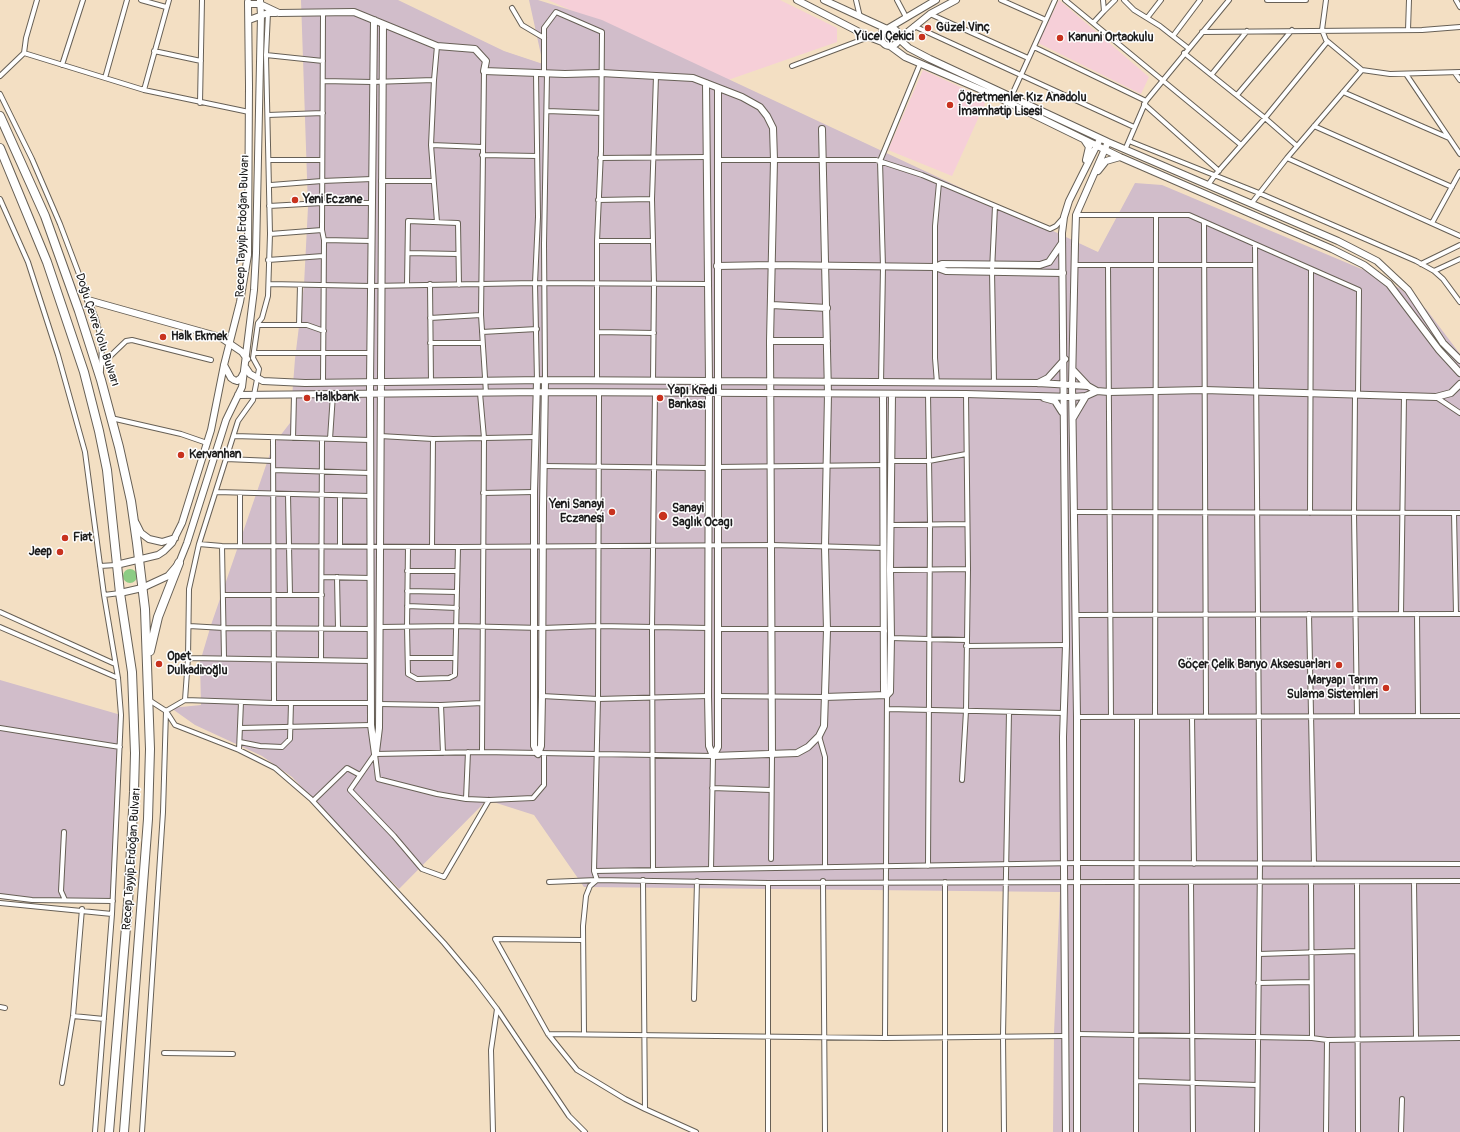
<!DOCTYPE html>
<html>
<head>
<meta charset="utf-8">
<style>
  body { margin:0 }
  canvas { display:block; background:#f3dfc3 }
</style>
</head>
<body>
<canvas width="1460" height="1132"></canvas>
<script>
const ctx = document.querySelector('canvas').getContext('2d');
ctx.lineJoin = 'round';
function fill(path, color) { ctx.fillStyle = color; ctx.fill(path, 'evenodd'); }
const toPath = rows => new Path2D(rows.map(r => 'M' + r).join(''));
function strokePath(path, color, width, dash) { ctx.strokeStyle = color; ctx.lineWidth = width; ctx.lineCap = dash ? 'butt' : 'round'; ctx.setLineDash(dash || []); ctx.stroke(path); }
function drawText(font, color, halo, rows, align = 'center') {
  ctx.font = font + ' Pangolin,sans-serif'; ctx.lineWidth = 3; ctx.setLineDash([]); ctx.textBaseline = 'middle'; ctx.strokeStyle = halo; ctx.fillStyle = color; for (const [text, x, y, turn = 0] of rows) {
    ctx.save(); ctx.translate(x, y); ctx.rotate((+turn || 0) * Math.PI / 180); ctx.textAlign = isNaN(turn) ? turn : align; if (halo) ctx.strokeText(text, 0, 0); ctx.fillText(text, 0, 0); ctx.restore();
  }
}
fill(toPath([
  [548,0,780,0,837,28,837,42,728,80],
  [1059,0,1149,77,1141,94,1038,43],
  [923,70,987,99,952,176,888,150]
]), '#f6cfd8');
fill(toPath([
  [301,0,398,0,504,51,543,64,529,0,538,0,602,20,1098,252,1135,183,1162,185,1371,273,1399,288,1426,309,1460,354,1460,1132,1053,1132,1054,1033,1060,892,584,887,534,815,487,800,399,889,292,777,262,756,195,725,171,708,201,705,200,662,211,625,273,445,290,423,295,359,304,285,308,207],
  [0,680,121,715,113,898,32,902,0,899]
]), '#d1bdca');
fill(toPath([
  '123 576a7 7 0 1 1 14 0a7 7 0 1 1-14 0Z'
]), '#8ccc84');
const street = toPath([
  [141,0,166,7],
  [856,0,860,17],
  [897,0,906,17],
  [1001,0,1046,20,1055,0],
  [1065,0,1093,23,1104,11,1103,0],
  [1124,0,1134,10,1160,26,1188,48],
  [1267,0,1306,0],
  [1326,0,1322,30,1326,40,1362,70,1390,74,1460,72],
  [1456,0,1460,7],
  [512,8,522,25,544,38],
  [1104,11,1115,0],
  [930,14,1028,58],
  [1147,18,1161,0],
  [1093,23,1241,145],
  [914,26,1134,127],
  [1408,30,1409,0],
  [1202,32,1422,30,1460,27],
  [1173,36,1200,0],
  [1034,47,1146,101],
  [154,51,201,61],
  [24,53,144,90,249,112],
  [1184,53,1265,118,1297,146],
  [266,55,323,61],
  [62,65,83,0],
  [792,66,869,37],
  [484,71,481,315,486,393],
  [1455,73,1460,80],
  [536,74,538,217,535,283,537,381],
  [544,74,544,28,556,12,602,32,601,151,597,241,597,380],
  [1212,74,1247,31],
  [1406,74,1460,154],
  [0,76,24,53,26,38,37,0],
  [105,78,127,0],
  [323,81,372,82,434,80],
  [144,90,169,0],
  [1343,92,1449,138],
  [0,94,32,159,60,224,96,319,102,342,101,371],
  [1237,95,1292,30],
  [1011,97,1046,20],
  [200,103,202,0],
  [1144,104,1219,171],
  [547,111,601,113],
  [268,115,323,113],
  [1314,126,1452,187],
  [1129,141,1259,193,1416,261,1434,271,1443,279,1460,302],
  [431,145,482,147],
  [1125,150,1146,101,1229,0],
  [482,155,537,156],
  [600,158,707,157],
  [1287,158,1460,236],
  [270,160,322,160],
  [718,160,876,160,922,175,1050,229,1056,226,1064,217],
  [381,181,433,181],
  [271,185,322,181,372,179],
  [1208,185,1215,175,1265,118,1327,42],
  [0,199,28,262,58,355,85,452,104,595,118,678,121,715,112,914,95,1132],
  [598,200,652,199],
  [1251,204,1287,158,1362,70],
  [269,206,322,203,372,203],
  [1076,215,1189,215,1359,290,1358,395],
  [437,222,431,145,434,80,437,46],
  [1204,222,1206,717],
  [1432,223,1460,172],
  [270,234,322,230],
  [324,240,372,241],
  [597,241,652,241],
  [1255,245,1260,864,1257,1132],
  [408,253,458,254],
  [268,260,323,256],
  [1421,264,1460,245],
  [1075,265,1255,265],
  [1108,265,1111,717],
  [1434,271,1460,259],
  [269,284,371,286,535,283,707,284],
  [407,284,408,221,458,223,459,285],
  [430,284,431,382],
  [430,318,481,315],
  [258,325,307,325,324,331],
  [299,325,300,285],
  [482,332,537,329],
  [598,332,654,333],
  [430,343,482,343],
  [254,353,370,353],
  [101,365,126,341,132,340,211,360],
  [545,380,544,244,547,74],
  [653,381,654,284,652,199,656,76],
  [323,382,324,240,322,230,323,13],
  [881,383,883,267,880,161,920,64],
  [937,383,935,358,935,226,939,183],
  [994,383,992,271,995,206],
  [480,393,484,438,482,752],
  [928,394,930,524,928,866],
  [1355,395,1354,513,1357,716],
  [1436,397,1460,413],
  [111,418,181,434,207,443],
  [234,436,370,440],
  [380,436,433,439,536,437],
  [273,438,274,703],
  [293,438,294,395],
  [330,439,333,394],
  [226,459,273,461],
  [892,461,929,461,966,454],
  [543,466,709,468],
  [717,467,884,465],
  [273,470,370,473],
  [216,492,370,496],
  [483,493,534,492],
  [240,494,240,546],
  [288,495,290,595],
  [340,496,340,546],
  [1076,512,1460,513],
  [1310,513,1311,269],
  [1454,513,1456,614],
  [891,525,967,524],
  [199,544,222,546,458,547,772,545,884,548],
  [222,546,224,658],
  [408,547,407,627,408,674,417,679,449,678,455,675,458,547],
  [432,547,433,439],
  [100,566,116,565],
  [890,570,968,569],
  [407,571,457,571],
  [322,577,371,578],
  [337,577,338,628],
  [407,591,457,592],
  [104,595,120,593],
  [223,595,322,595],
  [407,606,457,608],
  [0,612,115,664],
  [1309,614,1314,864],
  [1401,614,1404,396],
  [1417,614,1418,716],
  [1076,615,1460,614],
  [189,626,224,628,371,629],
  [0,627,118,678],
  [380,627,456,626,542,628,598,626,709,628],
  [717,629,883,629,885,631],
  [890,636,891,638,966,640],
  [966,646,1066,645],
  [188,658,371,661],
  [408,658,455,658],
  [321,660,322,439],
  [542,696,598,699,708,696],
  [717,696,824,697],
  [149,700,166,711,175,725,239,750,275,768,311,799,444,943,475,980,497,1009,569,1116,585,1132],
  [185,700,274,703,371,703],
  [379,704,441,705,482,703],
  [441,705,443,753],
  [888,709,1064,713],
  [166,711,185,700,188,658,189,589,199,544,238,421,253,400,259,369,253,358,258,323,262,318,268,296,270,234,266,55,268,13],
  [1077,717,1460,716],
  [1155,717,1156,216],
  [1192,717,1194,864],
  [0,728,120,747],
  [240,728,371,725],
  [819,736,825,757,825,867],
  [240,742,260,746,282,747,290,739,291,703],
  [239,750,241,702],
  [375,754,482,752,713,756,711,869],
  [375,754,350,790,394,836,422,869,444,877,489,800],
  [375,754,378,779,437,794,466,799,489,800,533,798,544,785,544,754],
  [962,780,966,711,968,569,966,394],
  [712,788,771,790],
  [466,799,468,752],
  [313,801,347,768,360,775],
  [64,832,61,891,65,900],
  [771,859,772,755],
  [653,869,652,628,655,393],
  [594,871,1078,863,1460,864],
  [597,880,594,871,598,699,599,393],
  [643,880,645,1109,696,1132],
  [823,881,825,1132],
  [549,882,597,880,768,883,1460,881],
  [1191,882,1193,1132],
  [1311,882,1312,1038],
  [1357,882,1358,1132],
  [1414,882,1416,1037],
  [0,896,32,900,113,901],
  [0,903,112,914],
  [582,940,495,939,548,1034,577,1070,625,1099,645,1109],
  [1259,954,1357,951],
  [1258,983,1311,982],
  [694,999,697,881],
  [0,1007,5,1008],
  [73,1016,104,1019],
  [584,1033,583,926,586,896,590,886,597,880],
  [548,1034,885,1038,1065,1036],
  [1078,1034,1312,1038,1327,1040,1460,1038],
  [885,1038,887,695],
  [164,1053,233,1054],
  [1136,1081,1257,1085],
  [62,1083,73,1016,82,909],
  [142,1132,163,812,166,711],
  [493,1132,491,1050,497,1009],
  [768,1132,768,883],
  [945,1132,945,882],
  [1004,1132,1003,1036,1009,712],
  [1136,1132,1137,717],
  [1326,1132,1327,1040],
  [1401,1132,1402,1099]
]);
const secondary = toPath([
  [797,0,869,37,882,42],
  [824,0,887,29,936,0],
  [956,0,930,14,899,39,909,48,930,59,1108,142,1338,241,1377,261,1408,290,1443,343,1460,360],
  [248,4,260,4,279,13,354,12,437,46,475,49,486,61,484,71,565,74,601,73,693,78,742,97,760,107,767,116,773,128,774,160,770,341,772,755],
  [249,20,268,13,276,13],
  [374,20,370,382,371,725,375,754],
  '881 37a9 9 0 1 1 18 0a9 9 0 1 1-18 0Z',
  [890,46,905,57,991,94,1120,157,1332,249,1364,265,1389,284,1439,350,1460,373],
  [706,83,709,382,708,696,709,746,713,756],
  [1085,141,1089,147,1086,160],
  [1098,171,1106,161,1120,157],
  [717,266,772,265,935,267,946,271,1063,273],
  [935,267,942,264,1040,265,1049,262,1062,243],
  [88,300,220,337,242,352,247,359],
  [772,305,827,308],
  [770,341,827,341],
  [224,365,231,378,234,380,237,381,241,378,243,374],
  [246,368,250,374,263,381,305,383,545,380,1038,383,1088,386,1097,391,1109,392,1204,390,1436,397,1451,393,1460,384],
  [1073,370,1088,386],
  [537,381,534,492,534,746,538,754],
  [1038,383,1048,378,1065,359],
  [883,394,884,691,887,695],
  [238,395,545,392,966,394,1073,397,1086,396,1097,391],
  [1044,398,1055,401,1062,412],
  [1073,418,1086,396],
  [136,523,141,533,149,539,162,542,175,538],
  [116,565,158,555,164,551,172,543,182,523,211,430,224,365,240,302,248,255,249,86,248,2],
  [120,593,142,588,168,576,179,563,187,543,226,420,242,387,254,290,256,253,261,15,260,0],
  [887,695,890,692,891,638,890,570,892,394],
  [824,697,887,695],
  [376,752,379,728,383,24],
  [538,754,541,746,542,696,543,507,545,380],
  [713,756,797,753,808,747,819,736,824,726,827,630,825,547,828,394,822,129],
  [713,756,718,747,718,88],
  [1066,1132,1063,737,1066,645,1062,233,1064,217,1069,201,1100,139],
  [1077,1132,1077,717,1072,385,1075,244,1076,215,1108,142]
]);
const highway = toPath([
  [0,116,45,216,79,311,101,380,119,447,131,501,137,543,145,609,150,749,148,819,124,1132],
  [0,148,47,262,84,372,99,431,107,470,120,593,132,672,135,753,134,792,128,903,109,1132],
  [150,651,158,617,179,563]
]);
strokePath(street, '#676056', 6);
strokePath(secondary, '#676056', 8);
strokePath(highway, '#676056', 10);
strokePath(street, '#fff', 4);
strokePath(secondary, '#fff', 6);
strokePath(highway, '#fff', 8);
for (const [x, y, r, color] of [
  [928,28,4,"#c8321e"],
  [922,37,4,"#c8321e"],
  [1060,38,4,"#c8321e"],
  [950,105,4,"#c8321e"],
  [295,200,4,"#c8321e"],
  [163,337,4,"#c8321e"],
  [307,398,4,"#c8321e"],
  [660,398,4,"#c8321e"],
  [181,455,4,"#c8321e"],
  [612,512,4,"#c8321e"],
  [663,516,5,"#c8321e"],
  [65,538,4,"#c8321e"],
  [60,552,4,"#c8321e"],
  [159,664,4,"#c8321e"],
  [1339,665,4,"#c8321e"],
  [1386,688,4,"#c8321e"]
]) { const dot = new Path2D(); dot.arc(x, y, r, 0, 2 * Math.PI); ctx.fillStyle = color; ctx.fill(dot); strokePath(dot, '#fff', 1.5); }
drawText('bold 12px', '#1c1c1c', '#fff', [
  ["Güzel Vinç",936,28],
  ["Yücel Çekici",914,37,"right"],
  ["Kanuni Ortaokulu",1068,38],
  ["Öğretmenler Kız Anadolu",958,98],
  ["İmamhatip Lisesi",958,112],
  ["Yeni Eczane",303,200],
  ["Halk Ekmek",171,337],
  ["Yapı Kredi",668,391],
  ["Bankası",668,405],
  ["Halkbank",315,398],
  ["Kervanhan",189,455],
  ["Yeni Sanayi",604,505,"right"],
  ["Eczanesi",604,519,"right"],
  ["Sanayi",672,509],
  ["Saglık Ocagı",672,523],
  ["Fiat",73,538],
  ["Jeep",52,552,"right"],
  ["Opet",167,657],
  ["Dulkadiroğlu",167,671],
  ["Göçer Çelik Banyo Aksesuarları",1331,665,"right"],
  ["Maryapı Tarım",1378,681,"right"],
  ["Sulama Sistemleri",1378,695,"right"]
], 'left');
drawText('12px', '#1c1c1c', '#fff', [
  ["Recep Tayyip Erdoğan Bulvarı",243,226,-88],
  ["Doğu Çevre Yolu Bulvarı",97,330,72],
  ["Recep Tayyip Erdoğan Bulvarı",132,859,-86]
]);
</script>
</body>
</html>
